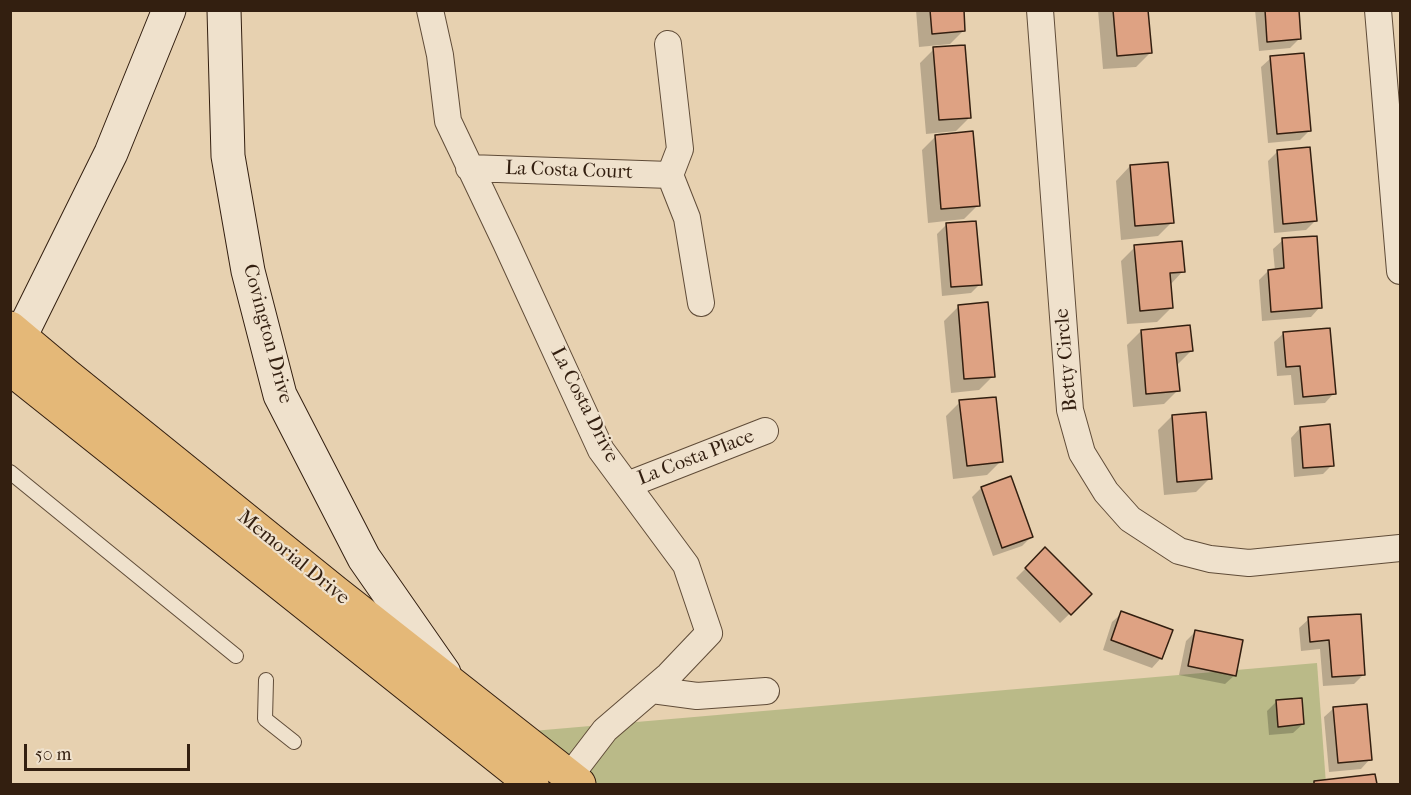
<!DOCTYPE html>
<html>
<head>
<meta charset="utf-8">
<style>
  body { margin:0 }
  #map { position:relative; width:1411px; height:795px; overflow:hidden; background:#e7d1b0; font-family:"IM FELL French Canon",serif }
  canvas { display:block }
  .frame { position:absolute; inset:0; border:12px solid #331f10; pointer-events:none }
  .scale { position:absolute; left:24px; top:744px; width:166px; height:27px; box-sizing:border-box; border:3px solid #331f10; border-top:0; padding-left:8px; font-size:18px; line-height:21px; white-space:nowrap; color:#331f10; -webkit-text-stroke:4px #efe1cc; paint-order:stroke }
</style>
</head>
<body>
<div id="map">
<canvas width="1411" height="795"></canvas>
<div class="frame"></div>
<div class="scale">50 m</div>
</div>
<script>
const ctx = document.querySelector('canvas').getContext('2d');
ctx.lineJoin = 'round';
function fill(path, color) { ctx.fillStyle = color; ctx.fill(path, 'evenodd'); }
const toPath = rows => new Path2D(rows.map(r => 'M' + r).join(''));
function strokePath(path, color, width, dash) { ctx.strokeStyle = color; ctx.lineWidth = width; ctx.lineCap = dash ? 'butt' : 'round'; ctx.setLineDash(dash || []); ctx.stroke(path); }
function drawText(font, color, halo, rows, align = 'center') {
  ctx.font = font + ' "IM FELL French Canon",serif'; ctx.lineWidth = 4.5; ctx.setLineDash([]); ctx.textBaseline = 'middle'; ctx.strokeStyle = halo; ctx.fillStyle = color; for (const [text, x, y, turn = 0] of rows) {
    ctx.save(); ctx.translate(x, y); ctx.rotate((+turn || 0) * Math.PI / 180); ctx.textAlign = isNaN(turn) ? turn : align; if (halo) ctx.strokeText(text, 0, 0); ctx.fillText(text, 0, 0); ctx.restore();
  }
}
fill(toPath([
  [1317,663,1326,784,562,784,498,734]
]), '#baba88');
fill(toPath([
  [916,10,962,10,964,30,950,44,919,47],
  [1098,10,1146,10,1150,53,1136,67,1103,69],
  [1255,10,1297,10,1300,38,1290,48,1259,51],
  [934,49,970,117,956,131,926,134,920,63],
  [1271,58,1309,131,1300,140,1268,143,1261,67],
  [936,136,978,205,964,219,928,223,922,150],
  [1278,151,1315,221,1306,230,1274,233,1268,161],
  [1130,166,1172,222,1158,236,1121,240,1116,181],
  [946,225,980,284,971,293,942,296,937,234],
  [1283,240,1320,307,1311,317,1262,321,1259,280,1268,271,1275,271,1273,249],
  [1135,247,1183,271,1170,285,1172,307,1157,322,1127,324,1121,261],
  [958,307,993,376,979,390,951,393,944,321],
  [1141,331,1191,351,1177,365,1178,390,1164,404,1133,407,1127,345],
  [1284,333,1334,393,1325,403,1294,405,1291,375,1277,376,1274,342],
  [960,402,1001,461,987,475,953,479,946,416],
  [1172,416,1210,478,1196,492,1164,495,1158,430],
  [1300,428,1332,465,1323,474,1294,477,1291,438],
  [981,488,1031,537,1022,546,993,556,972,497],
  [1045,549,1090,594,1060,623,1016,578],
  [1122,613,1161,658,1152,668,1103,650,1112,622],
  [1309,619,1364,674,1354,684,1323,686,1320,649,1301,651,1299,628],
  [1195,632,1235,675,1225,684,1179,675,1186,641],
  [1276,702,1303,724,1293,733,1269,735,1267,711],
  [1334,708,1370,759,1361,769,1329,772,1324,717],
  [1374,776,1375,784,1312,784,1315,782]
]), '#0003');
const building = toPath([
  [930,10,964,10,965,31,932,34,930,10],
  [1113,10,1148,10,1152,53,1117,56,1113,10],
  [1265,10,1299,10,1301,39,1267,42,1265,10],
  [965,45,971,118,939,120,933,47,965,45],
  [1304,53,1311,131,1277,134,1270,56,1304,53],
  [973,131,980,206,941,209,935,135,973,131],
  [1310,147,1317,221,1283,224,1277,150,1310,147],
  [1168,162,1174,223,1135,226,1130,165,1168,162],
  [976,221,982,285,951,287,946,223,976,221],
  [1317,236,1322,308,1271,312,1268,270,1284,268,1282,238,1317,236],
  [1182,241,1185,272,1170,273,1173,308,1140,311,1134,245,1182,241],
  [988,302,995,377,964,379,958,305,988,302],
  [1190,325,1193,351,1176,353,1180,391,1146,394,1141,330,1190,325],
  [1330,328,1336,394,1303,397,1300,366,1286,367,1283,332,1330,328],
  [996,397,1003,462,967,466,959,400,996,397],
  [1206,412,1212,479,1177,482,1172,415,1206,412],
  [1330,424,1334,466,1303,468,1300,427,1330,424],
  [1011,476,1033,537,1002,548,981,487,1011,476],
  [1045,547,1092,594,1071,615,1025,568,1045,547],
  [1121,611,1173,630,1162,659,1111,640,1121,611],
  [1361,614,1365,675,1332,677,1329,640,1310,642,1308,617,1361,614],
  [1195,630,1243,640,1236,676,1188,666,1195,630],
  [1302,698,1304,724,1278,727,1276,700,1302,698],
  [1367,704,1372,760,1338,763,1333,707,1367,704],
  [1375,774,1377,784,1314,784,1314,781,1375,774]
]);
fill(building, '#dea283');
strokePath(building, '#331f10', 1.5);
const lane = toPath([
  [10,472,236,656],
  [266,680,265,719,294,742]
]);
const street = toPath([
  [430,10,440,55,448,121,506,243,601,450,686,565,709,633,669,675,605,730,569,777],
  [1040,10,1070,410,1082,453,1106,492,1130,519,1179,551,1210,559,1249,563,1400,548],
  [1378,10,1400,271],
  [668,44,680,149,670,175,687,218,701,303],
  [469,168,670,175],
  [627,485,765,431],
  [652,690,697,696,766,691]
]);
const secondary = toPath([
  [224,10,228,156,248,271,280,395,364,558,444,673],
  [20,363,21,335,111,153,169,10]
]);
const primary = toPath([
  [10,328,66,375,335,592,579,784],
  [10,368,532,784]
]);
strokePath(lane, '#604c38', 16);
strokePath(street, '#604c38', 28);
strokePath(secondary, '#331f10', 35);
strokePath(primary, '#331f10', 35);
strokePath(lane, '#efe1cc', 14);
strokePath(street, '#efe1cc', 26);
strokePath(secondary, '#efe1cc', 33);
strokePath(primary, '#e4b878', 33);
drawText('20px', '#331f10', '#efe1cc', [
  ["La Costa Court",569,171,2],
  ["Covington Drive",267,334,75],
  ["Betty Circle",1067,360,-95],
  ["La Costa Drive",584,405,63],
  ["La Costa Place",696,458,-21],
  ["Memorial Drive",293,558,39]
]);
</script>
</body>
</html>
